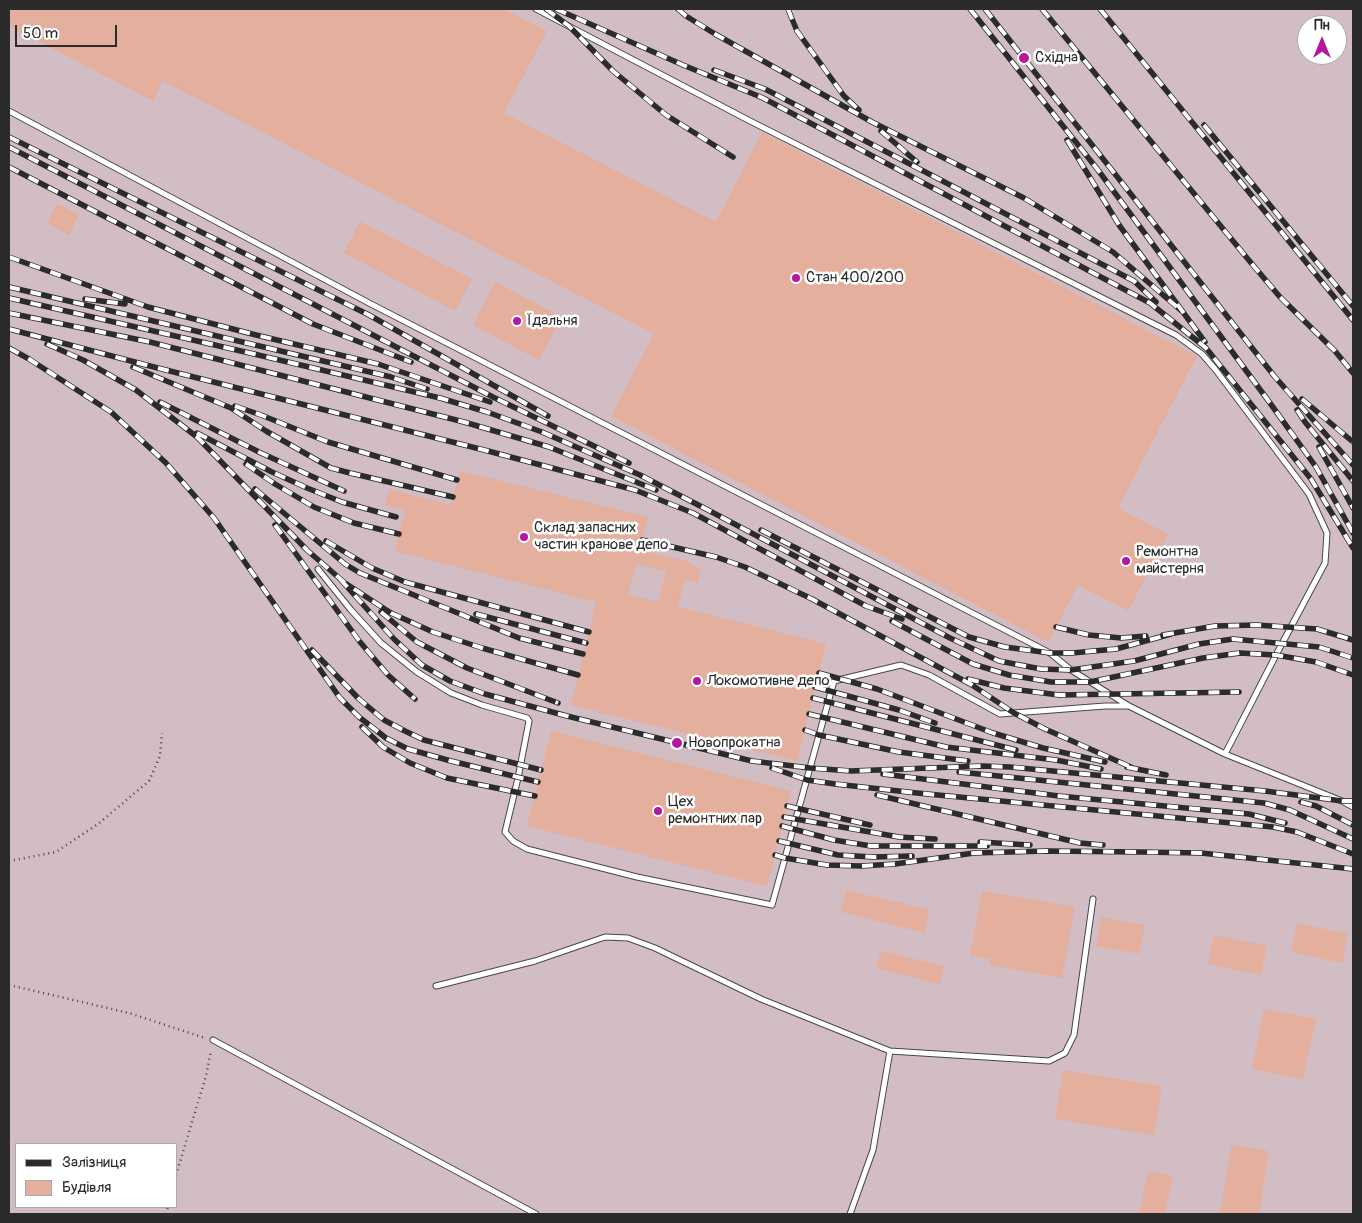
<!DOCTYPE html>
<html>
<head>
<meta charset="utf-8">
<style>
  body { margin:0 }
  #map { position:relative; width:1362px; height:1223px; overflow:hidden; background:#ede6c8; font-family:Pangolin,sans-serif }
  canvas { display:block }
  .frame { position:absolute; inset:0; border:10px solid #2b2b2b; pointer-events:none }
  .legend { position:absolute; left:15px; top:1143px; width:162px; height:65px; box-sizing:border-box; background:#fff; border:1px solid #aaa; margin:0; padding:6px 9px; list-style:none; font-size:15px; color:#2b2b2b }
  .legend li { display:flex; align-items:center; gap:10px; height:25px }
  .legend b { width:25px; border:1px solid #aaa }
  .north { position:absolute; left:1297px; top:15px; width:50px; height:50px; box-sizing:border-box; background:#fff; border:1px solid #aaa; border-radius:50%; rotate:0deg; font-size:14px; font-weight:700; line-height:20px; text-align:center; color:#2b2b2b }
  .north::after { content:''; display:block; margin:auto; width:18px; height:22px; background:#b5179e; clip-path:polygon(50% 0,100% 100%,50% 72%,0 100%) }
  .scale { position:absolute; left:15px; top:25px; width:102px; height:22px; box-sizing:border-box; border:2px solid #2b2b2b; border-top:0; padding-left:6px; font-size:15px; line-height:18px; white-space:nowrap; color:#2b2b2b; -webkit-text-stroke:4px #fff; paint-order:stroke }
</style>
</head>
<body>
<div id="map">
<canvas width="1362" height="1223"></canvas>
<div class="frame"></div>
<ul class="legend">
<li><b style="height:6px;background:#2b2b2b"></b>Залізниця</li>
<li><b style="height:14px;background:#e4af9c"></b>Будівля</li>
</ul>
<div class="north">Пн</div>
<div class="scale">50 m</div>
</div>
<script>
const ctx = document.querySelector('canvas').getContext('2d');
ctx.lineJoin = 'round';
function fill(path, color) { ctx.fillStyle = color; ctx.fill(path, 'evenodd'); }
const toPath = rows => new Path2D(rows.map(r => 'M' + r).join(''));
function strokePath(path, color, width, dash) { ctx.strokeStyle = color; ctx.lineWidth = width; ctx.lineCap = dash ? 'butt' : 'round'; ctx.setLineDash(dash || []); ctx.stroke(path); }
function drawText(font, color, halo, rows, align = 'center') {
  ctx.font = font + ' Pangolin,sans-serif'; ctx.lineWidth = 5; ctx.setLineDash([]); ctx.textBaseline = 'middle'; ctx.strokeStyle = halo; ctx.fillStyle = color; for (const [text, x, y, turn = 0] of rows) {
    ctx.save(); ctx.translate(x, y); ctx.rotate((+turn || 0) * Math.PI / 180); ctx.textAlign = isNaN(turn) ? turn : align; if (halo) ctx.strokeText(text, 0, 0); ctx.fillText(text, 0, 0); ctx.restore();
  }
}
fill(toPath([
  [9,9,1353,9,1353,1214,9,1214],
  [1307,25,1337,25,1337,55,1307,55],
  [16,1144,176,1144,176,1207,16,1207]
]), '#d2bdc5');
fill(toPath([
  [9,9,504,9,547,31,504,113,716,222,762,132,1197,356,1118,508,1168,534,1128,611,1078,585,1048,642,611,416,654,334,163,81,153,101,9,26],
  [57,204,79,215,69,235,47,223],
  [360,221,472,279,455,311,344,253],
  [495,282,562,317,539,360,473,325],
  [460,471,648,517,639,550,690,562,690,565,701,568,698,583,685,580,678,607,826,644,797,761,571,705,596,602,395,551,405,510,385,505,389,489,451,505],
  [636,564,666,571,658,602,628,595],
  [551,731,791,791,767,886,527,826],
  [846,890,930,910,924,933,841,912],
  [982,891,1075,907,1062,978,989,965,990,959,970,956],
  [1101,917,1145,925,1139,954,1096,946],
  [1297,923,1348,934,1342,963,1291,952],
  [1214,935,1267,946,1261,975,1208,964],
  [881,951,944,966,940,984,876,968],
  [1264,1009,1316,1019,1303,1079,1252,1069],
  [1063,1070,1162,1086,1154,1135,1055,1119],
  [1231,1145,1269,1151,1259,1214,1220,1214],
  [1148,1171,1173,1176,1165,1214,1139,1214]
]), '#e4af9c');
const lane = toPath([
  [536,9,752,122,1176,335,1202,354,1215,369,1309,494,1327,533,1325,563,1276,655,1225,754],
  [9,111,369,303,1050,653,1071,670,1129,706,1225,754,1342,801,1353,807],
  [318,569,351,610,381,643,417,672,451,693,482,705,527,718,529,721,518,778,505,832,513,841,527,849,637,877,772,905,834,681,901,665,929,675,1000,714,1105,706,1129,706],
  [436,986,535,961,605,937,628,938,655,948,761,999,890,1051,1049,1061,1065,1053,1074,1035,1093,899],
  [213,1040,536,1214],
  [850,1214,873,1150,890,1051]
]);
strokePath(lane, '#484743', 7);
strokePath(toPath([
  [9,861,56,852,98,824,149,781,160,756,162,733],
  [9,985,129,1013,205,1038],
  [176,1175,206,1076,211,1050],
  [166,1214,168,1207]
]), '#484743', 2.5, [1, 4]);
strokePath(lane, '#fff', 5);
const rail = toPath([
  [546,9,569,26,613,71,666,115,733,157],
  [556,9,683,65,763,98,1150,303,1206,348,1311,479,1353,548],
  [678,9,686,16,715,34,872,122,1024,198,1113,252,1184,313],
  [788,9,797,31,844,96,859,110],
  [970,9,1098,170,1270,403,1316,467,1353,533],
  [985,9,1275,377,1353,465],
  [1042,9,1252,264,1280,297,1335,351,1353,373],
  [1100,9,1353,320],
  [714,70,765,89,935,177,1134,281,1156,302],
  [1204,125,1353,306],
  [881,131,917,162],
  [9,137,369,315,548,416],
  [1067,140,1119,225,1205,342],
  [9,147,493,397,629,463],
  [9,167,313,324,411,362],
  [9,257,148,307,256,335,378,364,490,402],
  [9,287,391,377,427,389],
  [9,298,254,354,440,398,487,412,542,432,640,475,708,510,950,638,999,661,1041,669,1071,670,1134,661,1199,644,1233,639,1319,647,1353,658],
  [85,299,125,304],
  [9,313,150,342,464,422,549,447,656,490],
  [9,329,150,366,488,451,635,490,693,513,866,606,902,619],
  [47,344,83,360,136,390,197,437,308,551,345,583,391,613,433,632,482,648,578,675],
  [9,348,29,359,111,412,166,463,214,518,340,698,359,717,386,738,408,749,451,761,538,782],
  [133,367,231,408,266,431,331,468,350,473,453,497],
  [1302,399,1353,442],
  [160,402,261,453,344,491],
  [235,406,261,415,328,442,457,480],
  [1297,410,1305,422,1353,481],
  [197,433,272,472,307,488,342,502,396,517],
  [1319,447,1353,508],
  [246,464,275,484,314,507,354,523,399,534],
  [255,489,345,564,360,573,519,638,583,654],
  [275,525,360,642,388,675,415,699],
  [761,530,969,637,1005,647,1050,653,1072,653,1116,649,1171,634],
  [642,540,716,557,745,567,812,599,972,685,1014,713,1045,729,1133,768],
  [326,541,372,568,405,582,589,632],
  [340,579,394,639,422,665,450,681,485,694,567,716,752,761,810,768,851,771,982,766,1010,767,1265,791,1342,801,1353,801],
  [381,612,417,642,467,668,558,703],
  [476,614,586,643],
  [892,621,973,664,1009,675,1051,682,1090,682,1203,658,1240,653,1276,655,1316,662,1353,675],
  [1056,627,1089,635,1121,638,1146,636],
  [1163,635,1215,626,1256,625,1317,629,1353,640],
  [312,650,359,699,384,720,405,731,424,740,541,770],
  [819,673,877,689,993,733,1043,748,1105,762],
  [968,679,1004,688,1059,695,1239,692],
  [815,687,899,710,935,723],
  [813,698,1016,750],
  [809,714,946,747,1056,760,1101,769],
  [362,727,383,747,410,763,447,778,535,796],
  [805,730,819,735,899,752,968,761],
  [1127,767,1166,775],
  [772,768,807,780,835,784,917,793,1273,827,1297,832,1353,854],
  [959,772,1264,803,1290,810,1353,839],
  [883,774,1059,796,1249,814,1285,823],
  [877,795,1080,843,1103,845],
  [1301,802,1316,806,1353,825],
  [787,806,870,825],
  [784,817,899,837,935,839],
  [782,826,834,840,871,846,987,846],
  [779,841,838,855,873,857,912,856],
  [980,842,1030,845],
  [775,855,785,858,827,865,861,866,895,864,974,853,1047,851,1139,852,1201,853,1353,869]
]);
strokePath(rail, '#2b2b2b', 5.5);
strokePath(rail, '#fff', 4, [11]);
for (const [x, y, r, color] of [
  [1024,58,6,"#b5179e"],
  [796,278,5,"#b5179e"],
  [517,321,5,"#b5179e"],
  [524,537,5,"#b5179e"],
  [1126,561,5,"#b5179e"],
  [697,681,5,"#b5179e"],
  [677,743,6,"#b5179e"],
  [658,811,5,"#b5179e"]
]) { const dot = new Path2D(); dot.arc(x, y, r, 0, 2 * Math.PI); ctx.fillStyle = color; ctx.fill(dot); strokePath(dot, '#fff', 2); }
drawText('15px', '#2b2b2b', '#fff', [
  ["Східна",1035,58],
  ["Стан 400/200",806,278],
  ["Їдальня",527,321],
  ["Склад запасних",534,528],
  ["частин кранове депо",534,545],
  ["Ремонтна",1136,552],
  ["майстерня",1136,569],
  ["Локомотивне депо",707,681],
  ["Новопрокатна",688,743],
  ["Цех",668,802],
  ["ремонтних пар",668,819]
], 'left');
</script>
</body>
</html>
